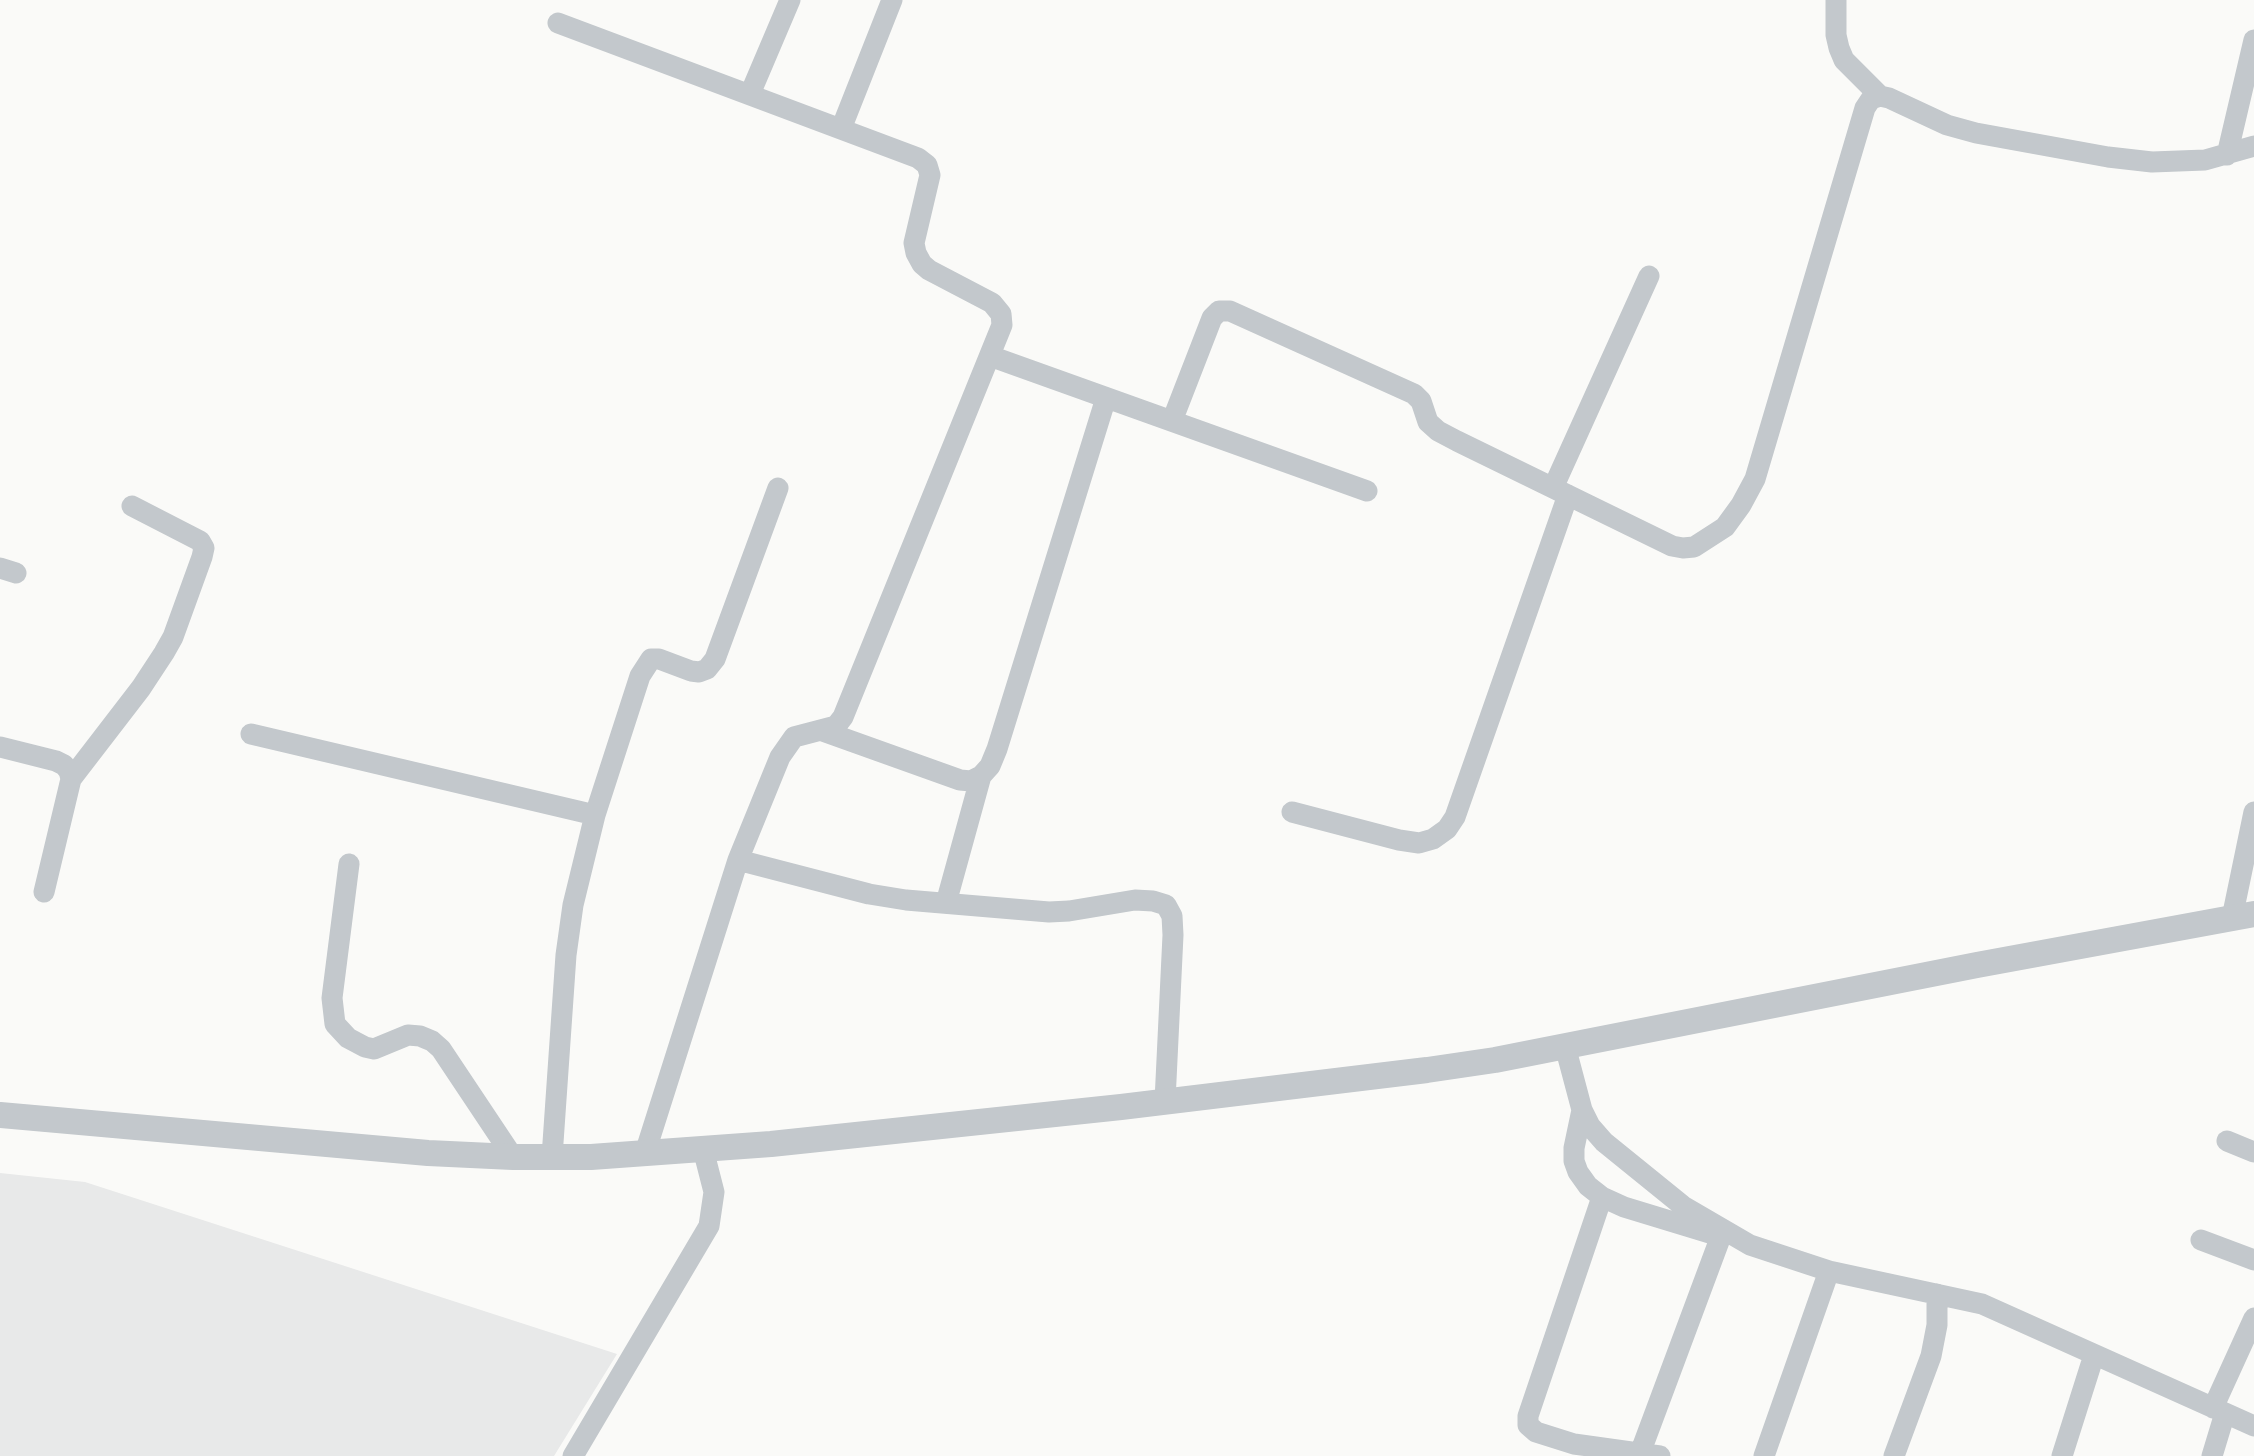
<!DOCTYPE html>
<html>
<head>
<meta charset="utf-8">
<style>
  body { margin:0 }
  canvas { display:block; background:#fafaf8 }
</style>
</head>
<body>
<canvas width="2254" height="1456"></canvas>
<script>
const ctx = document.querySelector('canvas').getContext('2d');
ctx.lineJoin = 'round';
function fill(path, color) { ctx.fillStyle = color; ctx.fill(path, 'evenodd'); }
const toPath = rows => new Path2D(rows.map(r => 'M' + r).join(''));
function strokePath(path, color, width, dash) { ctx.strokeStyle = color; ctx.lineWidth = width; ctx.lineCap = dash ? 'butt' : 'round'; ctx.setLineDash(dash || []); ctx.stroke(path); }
fill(toPath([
  [0,1173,85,1182,617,1354,554,1456,0,1456]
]), '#e8e9e9');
strokePath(toPath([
  [1836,0,1836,35,1839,48,1844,60,1880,96],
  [558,23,918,158,927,165,930,175,914,243,916,253,922,264,929,270,992,303,1001,314,1002,325,843,717,836,726,794,737,780,757,738,860,645,1153],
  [750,94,790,0],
  [841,129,892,0],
  [2227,155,2254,40],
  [990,356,1367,491],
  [1172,421,1212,318,1219,311,1230,311,1414,394,1421,401,1428,422,1438,431,1457,441,1672,546,1683,548,1694,547,1725,527,1741,505,1755,479,1865,108,1871,99,1880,96,1889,98,1947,125,1976,133,2108,157,2152,162,2205,160,2254,146],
  [1553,488,1649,276],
  [0,568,16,573],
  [823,731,960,780,971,781,981,776,990,766,997,749,1106,398],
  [251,734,595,815],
  [0,747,56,761,64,765,69,771,71,779,44,892],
  [71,779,141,688,164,653,173,637,202,557,204,548,200,541,132,506],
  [1292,812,1399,840,1419,843,1433,839,1447,829,1455,817,1568,495],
  [738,860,869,894,906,900,1049,912,1069,911,1135,900,1153,901,1166,905,1172,916,1173,935,1165,1101],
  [349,864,332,998,335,1024,348,1038,365,1047,374,1049,408,1035,420,1036,432,1041,441,1049,513,1157],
  [946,903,981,776],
  [2232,918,2254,812],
  [1565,1046,1582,1110,1590,1126,1604,1142,1683,1206,1750,1245,1829,1271,1982,1304,2254,1426],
  [1582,1110,1574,1148,1574,1161,1578,1172,1588,1186,1602,1197,1624,1207,1716,1235],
  [2227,1141,2254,1152],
  [552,1157,566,955,573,905,595,815,640,676,651,659,659,659,691,671,699,672,707,669,715,659,778,488],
  [1602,1197,1528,1416,1528,1425,1536,1432,1574,1444,1660,1456],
  [2201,1240,2254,1260],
  [2213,1408,2254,1318],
  [573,1456,709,1226,714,1192,703,1149],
  [1639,1456,1721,1236],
  [1764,1456,1829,1271],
  [1894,1456,1931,1356,1937,1325,1937,1294],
  [2062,1456,2094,1355],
  [2212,1456,2225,1413]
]), '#c3c8cc', 21);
strokePath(toPath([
  [0,1115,428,1153,513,1157,591,1157,771,1144,1121,1107,1427,1070,1495,1060,1977,965,2254,914]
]), '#c3c8cc', 26);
</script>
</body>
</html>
